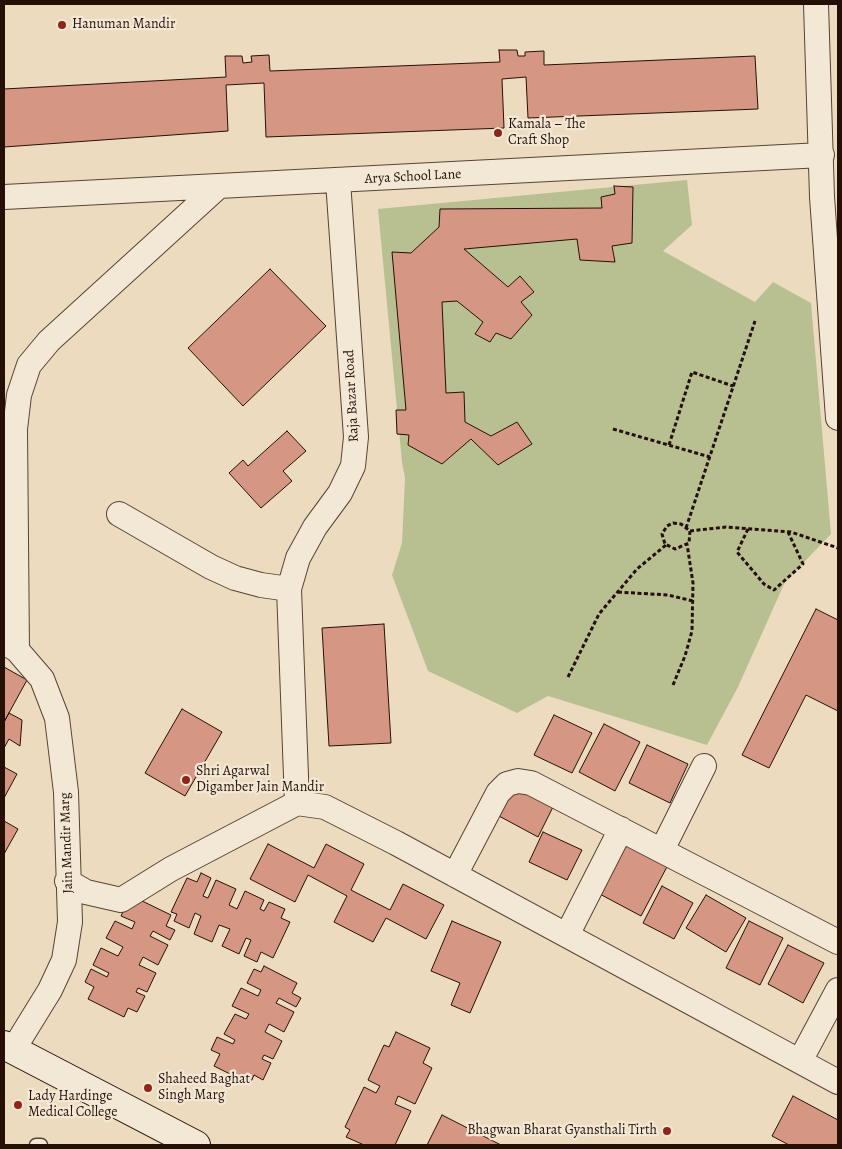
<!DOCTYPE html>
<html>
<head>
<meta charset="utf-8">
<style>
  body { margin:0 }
  #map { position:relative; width:842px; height:1149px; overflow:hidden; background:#eddbc0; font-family:Alegreya,serif }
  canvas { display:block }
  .frame { position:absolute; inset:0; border:5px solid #261006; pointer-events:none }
</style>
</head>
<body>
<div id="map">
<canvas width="842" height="1149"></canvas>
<div class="frame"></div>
</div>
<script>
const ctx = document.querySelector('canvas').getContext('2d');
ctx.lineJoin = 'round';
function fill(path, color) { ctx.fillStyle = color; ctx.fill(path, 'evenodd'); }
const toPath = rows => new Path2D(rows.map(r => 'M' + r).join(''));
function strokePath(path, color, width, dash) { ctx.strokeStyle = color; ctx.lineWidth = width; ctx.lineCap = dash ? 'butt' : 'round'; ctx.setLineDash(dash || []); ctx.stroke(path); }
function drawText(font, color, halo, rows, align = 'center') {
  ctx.font = font + ' Alegreya,serif'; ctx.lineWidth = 4.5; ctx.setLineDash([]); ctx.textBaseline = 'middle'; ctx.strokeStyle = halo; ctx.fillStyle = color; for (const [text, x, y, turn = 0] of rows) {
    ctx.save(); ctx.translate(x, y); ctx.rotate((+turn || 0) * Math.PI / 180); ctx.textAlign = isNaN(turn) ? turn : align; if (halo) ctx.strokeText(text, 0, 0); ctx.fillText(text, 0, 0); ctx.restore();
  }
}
fill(toPath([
  [687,180,692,225,663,251,755,302,773,282,811,303,831,534,785,582,738,687,707,745,548,696,517,713,428,671,392,575,402,543,405,478,402,462,378,209]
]), '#b8c092');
const building = toPath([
  [499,50,517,50,518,56,525,56,525,52,544,51,544,65,755,56,758,109,528,118,526,77,502,79,504,128,266,137,264,83,226,85,228,131,4,147,4,89,226,77,225,56,242,56,243,63,252,62,251,56,269,55,270,71,500,62,499,50],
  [614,186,633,187,632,243,612,246,615,262,580,260,577,239,464,249,508,287,520,276,534,292,521,302,532,315,511,339,496,333,490,342,475,334,483,322,457,301,442,302,446,393,464,392,465,422,491,436,517,422,532,444,498,465,471,439,442,464,408,445,409,435,397,434,396,410,406,410,392,252,411,253,439,227,440,209,602,208,601,197,615,194,614,186],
  [270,269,326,326,243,406,188,348,270,269],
  [287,431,306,451,283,471,292,481,261,508,229,473,243,460,248,466,287,431],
  [816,609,838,620,838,711,806,695,769,768,742,755,816,609],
  [384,624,391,743,329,746,322,628,384,624],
  [4,667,27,680,4,722,4,667],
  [182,709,222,732,185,796,145,773,182,709],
  [9,713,22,720,20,746,9,739,4,748,4,722,9,713],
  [554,715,592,733,572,773,534,755,554,715],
  [604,724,640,742,615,791,579,772,604,724],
  [647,745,688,764,670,803,629,783,647,745],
  [4,767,17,774,4,798,4,767],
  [515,786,553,807,538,837,499,816,515,786],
  [4,821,18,829,4,854,4,821],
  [543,832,582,850,567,880,529,862,543,832],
  [624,839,669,863,641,916,596,892,624,839],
  [268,844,314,868,326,844,364,864,351,890,390,910,403,884,444,905,426,939,386,918,373,942,334,922,347,896,308,875,295,902,250,879,268,844],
  [201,873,211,878,203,896,208,898,216,880,236,889,229,905,237,909,245,891,264,900,260,909,264,911,269,902,285,909,281,918,290,922,273,958,261,952,257,962,244,956,251,940,246,938,239,954,222,946,230,929,219,925,212,942,194,934,201,916,195,913,189,928,174,921,177,914,171,912,187,878,197,882,201,873],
  [662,886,693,903,674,939,643,923,662,886],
  [706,895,746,918,726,952,686,928,706,895],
  [138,899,171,915,166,926,175,930,170,940,153,931,150,936,168,945,158,965,143,957,139,965,156,973,147,992,138,988,136,992,145,996,137,1012,128,1008,124,1017,88,999,94,987,85,982,91,969,107,977,109,973,93,965,101,948,118,956,123,947,106,938,115,921,132,929,135,922,121,916,128,901,138,899],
  [452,921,501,942,470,1013,451,1005,460,983,431,971,452,921],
  [749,921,783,938,760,985,726,968,749,921],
  [788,945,824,963,803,1003,768,984,788,945],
  [264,966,297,983,292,993,301,998,296,1007,279,998,276,1003,294,1012,284,1032,269,1024,265,1032,282,1041,273,1059,264,1055,262,1059,271,1063,263,1080,254,1075,250,1084,214,1066,220,1054,211,1050,217,1037,233,1044,235,1040,224,1034,235,1014,246,1019,249,1014,232,1006,241,988,258,996,261,990,247,983,254,969,261,972,264,966],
  [396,1032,430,1048,423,1063,432,1068,415,1104,398,1096,395,1104,411,1111,395,1145,364,1145,346,1137,350,1130,345,1127,364,1087,376,1093,380,1086,368,1080,384,1045,389,1047,396,1032],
  [793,1096,838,1120,838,1145,789,1145,772,1136,793,1096],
  [442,1115,501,1145,427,1145,442,1115]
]);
fill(building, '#d59683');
strokePath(building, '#261006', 1);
const lane = toPath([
  [36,1145,41,1145]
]);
const street = toPath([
  [816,4,822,197,838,418],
  [4,197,822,155],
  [119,514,211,567,235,578,261,585,289,589],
  [4,642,17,650,42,679,57,718,66,792,70,922,64,960,50,990,13,1050],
  [17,650,15,429,19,395,29,365,49,341,218,187],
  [297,803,289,589,298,558,315,527,340,493,353,466,356,437,338,181],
  [662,850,704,766],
  [455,875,498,793,507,784,518,781,531,783,838,942],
  [67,881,86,892,121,900,171,869,297,803,325,807,396,843,838,1082],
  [567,935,621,829],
  [800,1061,838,990]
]);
const secondary = toPath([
  [4,1045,196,1145]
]);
strokePath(lane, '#584334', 15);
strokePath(street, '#584334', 26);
strokePath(secondary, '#261006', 30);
strokePath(toPath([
  [613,429,710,457],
  [669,445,692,372,733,386],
  [686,528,755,321],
  [748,529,737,552,764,584,774,590,803,564,788,532],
  [690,531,689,543,675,549,665,544,662,534,667,526,673,523,681,524,690,531,726,527,791,532,838,548],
  [618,592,668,595,693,601],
  [568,677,599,614,637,569,666,545],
  [673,685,685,656,692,631,693,583,687,544]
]), '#261006', 3, [4, 2.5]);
strokePath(lane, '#f3e8d6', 12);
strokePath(street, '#f3e8d6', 24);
strokePath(secondary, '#f3e8d6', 28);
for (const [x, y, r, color] of [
  [62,25,5,"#8f2418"],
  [498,133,5,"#8f2418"],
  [186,780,5,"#8f2418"],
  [148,1088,5,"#8f2418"],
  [18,1105,5,"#8f2418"],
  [667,1131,5,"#8f2418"]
]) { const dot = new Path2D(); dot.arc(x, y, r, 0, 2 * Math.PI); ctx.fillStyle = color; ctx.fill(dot); strokePath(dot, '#f3e8d6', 2); }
drawText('14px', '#261006', '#f3e8d6', [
  ["Hanuman Mandir",72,25],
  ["Kamala – The",508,125],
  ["Craft Shop",508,141],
  ["Shri Agarwal",196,772],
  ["Digamber Jain Mandir",196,788],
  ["Shaheed Baghat",158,1080],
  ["Singh Marg",158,1096],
  ["Lady Hardinge",28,1097],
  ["Medical College",28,1113],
  ["Bhagwan Bharat Gyansthali Tirth",657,1131,"right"]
], 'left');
drawText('14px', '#261006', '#f3e8d6', [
  ["Arya School Lane",413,177,-3],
  ["Raja Bazar Road",352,396,-93],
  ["Jain Mandir Marg",67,843,-92]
]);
</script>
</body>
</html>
